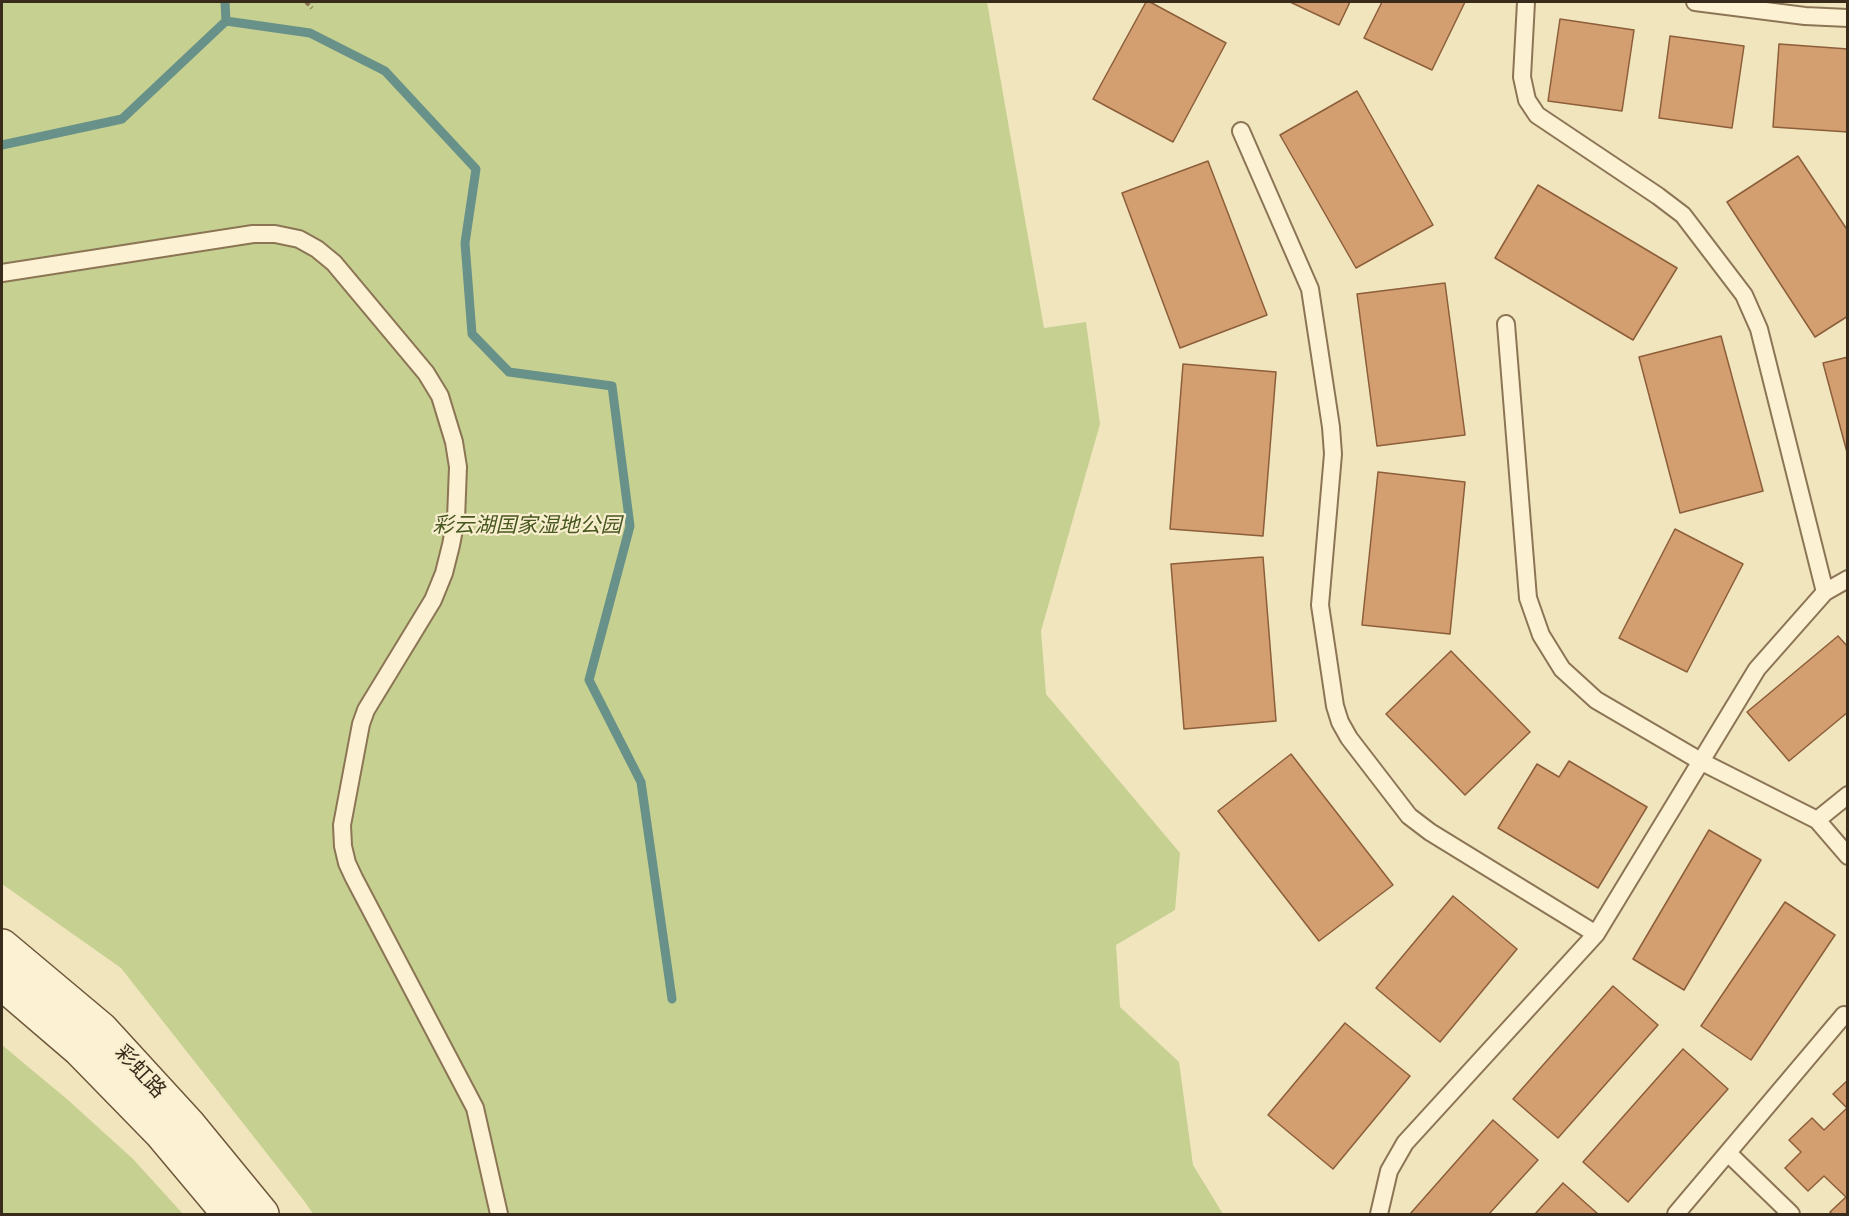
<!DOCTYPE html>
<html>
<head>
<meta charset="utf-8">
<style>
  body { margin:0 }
  #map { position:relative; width:1849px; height:1216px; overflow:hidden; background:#f1e5be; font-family:"Noto Serif",serif }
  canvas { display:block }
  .frame { position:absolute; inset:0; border:3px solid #392b1b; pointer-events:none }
</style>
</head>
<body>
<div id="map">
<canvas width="1849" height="1216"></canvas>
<div class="frame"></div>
</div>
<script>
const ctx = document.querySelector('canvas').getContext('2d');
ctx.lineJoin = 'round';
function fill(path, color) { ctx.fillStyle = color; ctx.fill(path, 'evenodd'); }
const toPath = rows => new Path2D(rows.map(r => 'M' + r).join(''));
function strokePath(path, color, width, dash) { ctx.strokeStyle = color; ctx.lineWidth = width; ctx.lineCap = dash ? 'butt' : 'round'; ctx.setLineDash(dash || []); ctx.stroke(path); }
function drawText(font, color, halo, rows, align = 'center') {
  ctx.font = font + ' "Noto Serif","Noto Sans SC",serif'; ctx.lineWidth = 4.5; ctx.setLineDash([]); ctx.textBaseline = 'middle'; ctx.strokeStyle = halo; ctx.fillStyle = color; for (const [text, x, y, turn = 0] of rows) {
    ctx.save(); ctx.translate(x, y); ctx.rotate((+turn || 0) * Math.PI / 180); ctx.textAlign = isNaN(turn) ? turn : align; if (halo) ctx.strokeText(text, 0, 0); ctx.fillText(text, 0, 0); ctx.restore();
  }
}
fill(toPath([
  [2,2,987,2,1044,328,1086,322,1100,424,1041,631,1046,694,1180,853,1175,910,1116,945,1120,1007,1179,1062,1193,1165,1223,1214,313,1214,305,1202,121,968,2,884],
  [2,1045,68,1100,133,1159,183,1214,2,1214]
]), '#c6d091');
strokePath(toPath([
  [226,21,310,33,385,71,476,169,465,243,472,334,509,372,612,386,630,526,589,680,641,782,672,999],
  [2,145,122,119,226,21,225,2]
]), '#689189', 9);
const building = toPath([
  [1146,2,1150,2,1226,43,1173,142,1093,99,1146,2],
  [1290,2,1350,2,1339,25,1290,2],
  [1382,2,1465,2,1432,70,1364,38,1382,2],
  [1560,19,1634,30,1622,111,1548,101,1560,19],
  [1670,36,1744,46,1732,128,1659,118,1670,36],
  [1779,44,1848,49,1848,132,1773,127,1779,44],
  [1357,91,1433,225,1356,268,1280,135,1357,91],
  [1798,156,1848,231,1848,316,1815,337,1727,202,1798,156],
  [1208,161,1267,315,1180,348,1122,193,1208,161],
  [1538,185,1677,268,1633,340,1495,258,1538,185],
  [1445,283,1465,435,1377,446,1357,294,1445,283],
  [1721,336,1763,491,1680,513,1639,357,1721,336],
  [1848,357,1848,456,1823,363,1848,357],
  [1183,364,1276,372,1263,536,1170,529,1183,364],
  [1378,472,1465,482,1450,634,1362,625,1378,472],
  [1675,529,1743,564,1687,672,1619,638,1675,529],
  [1263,557,1276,721,1184,729,1171,564,1263,557],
  [1838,636,1848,647,1848,712,1789,761,1747,712,1838,636],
  [1451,651,1530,732,1465,795,1386,714,1451,651],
  [1291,754,1393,885,1319,941,1218,811,1291,754],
  [1569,761,1647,807,1598,888,1498,828,1537,764,1559,777,1569,761],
  [1709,830,1761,860,1684,990,1633,959,1709,830],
  [1453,896,1517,949,1440,1042,1376,988,1453,896],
  [1785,902,1835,935,1751,1060,1701,1026,1785,902],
  [1613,986,1658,1025,1558,1138,1513,1099,1613,986],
  [1345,1023,1410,1076,1333,1169,1268,1115,1345,1023],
  [1683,1049,1728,1089,1628,1202,1583,1162,1683,1049],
  [1848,1080,1848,1214,1832,1214,1830,1212,1846,1197,1824,1176,1808,1191,1785,1168,1801,1152,1789,1140,1812,1118,1824,1130,1847,1108,1833,1094,1848,1080],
  [1493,1120,1538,1160,1489,1214,1410,1214,1493,1120],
  [1563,1183,1598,1214,1535,1214,1563,1183]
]);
fill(building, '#d39f71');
strokePath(building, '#8c5e39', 1.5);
const service = toPath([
  [1526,2,1522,77,1527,100,1537,115,1658,196,1683,215,1744,295,1759,329,1825,592],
  [1695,2,1805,16,1848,18],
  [1241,131,1310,289,1331,427,1333,454,1320,605,1335,706,1340,722,1349,738,1409,816,1430,832,1596,934],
  [2,273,253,234,275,234,299,239,317,249,334,263,426,373,440,396,454,442,458,467,456,519,451,545,444,573,433,600,366,710,361,724,342,825,343,846,347,863,354,878,475,1108,499,1214],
  [1506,324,1528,598,1541,635,1562,669,1596,700,1702,762,1817,820,1848,856],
  [1817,820,1848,795],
  [1728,1153,1791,1214],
  [1379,1214,1389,1171,1405,1143,1596,934,1757,669,1825,592,1848,579],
  [1676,1214,1844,1015]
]);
const secondary = toPath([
  [2,946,101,1029,189,1125,262,1214],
  [2,983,79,1049,161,1133,229,1214]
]);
strokePath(service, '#8b7555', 20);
strokePath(secondary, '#6d5639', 36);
strokePath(toPath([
  [306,2,312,8]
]), '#8b7555', 4, [4.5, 3]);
strokePath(service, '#fcf1d2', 16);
strokePath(secondary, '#fcf1d2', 33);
drawText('italic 21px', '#475720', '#f8eece', [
  ["彩云湖国家湿地公园",527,526]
]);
drawText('21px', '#392b1b', '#f8eece', [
  ["彩虹路",140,1072,47]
]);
</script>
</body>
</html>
